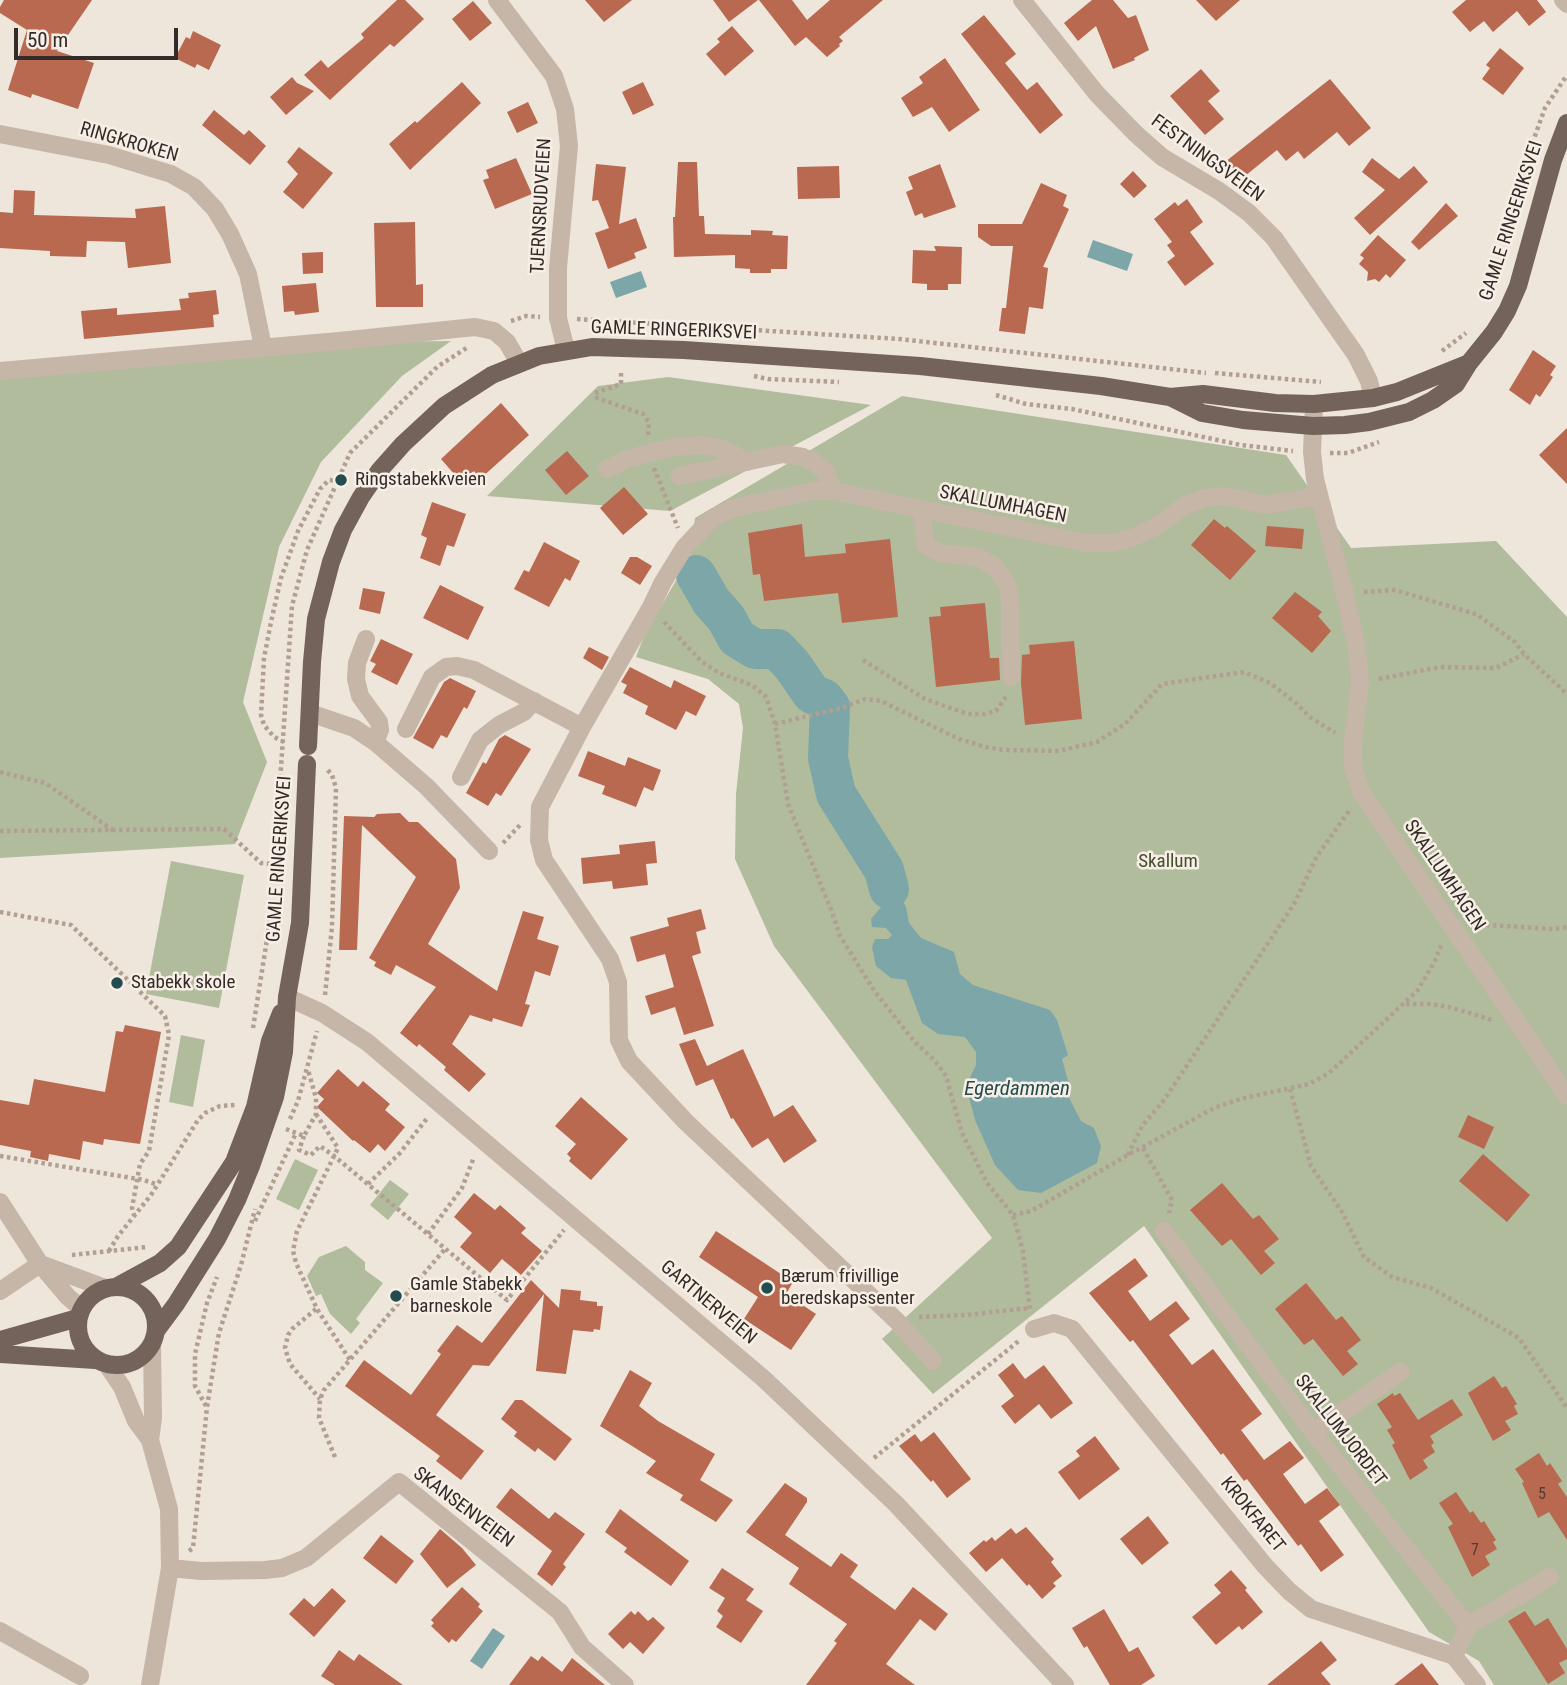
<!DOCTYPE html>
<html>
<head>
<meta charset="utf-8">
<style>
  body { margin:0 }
  #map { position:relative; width:1567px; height:1685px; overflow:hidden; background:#eee5db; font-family:"Roboto Condensed",sans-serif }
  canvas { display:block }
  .scale { position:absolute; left:14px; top:28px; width:164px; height:32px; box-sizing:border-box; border:4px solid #332b27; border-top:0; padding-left:9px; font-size:21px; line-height:24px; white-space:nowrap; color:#332b27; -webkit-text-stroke:5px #f7efe6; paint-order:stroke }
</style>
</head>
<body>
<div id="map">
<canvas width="1567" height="1685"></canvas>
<div class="scale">50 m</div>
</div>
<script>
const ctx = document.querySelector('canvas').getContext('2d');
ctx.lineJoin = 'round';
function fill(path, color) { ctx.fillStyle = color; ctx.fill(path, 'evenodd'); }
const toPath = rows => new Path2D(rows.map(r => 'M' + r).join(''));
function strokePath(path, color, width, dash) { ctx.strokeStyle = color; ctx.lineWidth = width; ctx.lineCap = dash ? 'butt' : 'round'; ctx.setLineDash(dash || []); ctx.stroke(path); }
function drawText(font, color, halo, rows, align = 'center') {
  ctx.font = font + ' "Roboto Condensed",sans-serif'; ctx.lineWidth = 5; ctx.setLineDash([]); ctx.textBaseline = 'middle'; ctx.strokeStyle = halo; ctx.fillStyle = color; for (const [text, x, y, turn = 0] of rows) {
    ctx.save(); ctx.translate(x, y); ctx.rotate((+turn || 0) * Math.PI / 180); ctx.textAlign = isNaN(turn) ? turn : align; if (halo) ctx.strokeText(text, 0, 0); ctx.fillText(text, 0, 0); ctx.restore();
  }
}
fill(toPath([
  [451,341,402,376,321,462,279,547,243,702,267,762,235,844,0,858,0,375,277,343],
  [668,377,871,405,670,511,487,496,598,386],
  [902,396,1286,455,1351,548,1496,541,1567,617,1567,1685,1494,1685,1479,1661,1429,1632,1144,1226,933,1394,882,1339,992,1238,774,946,735,859,736,794,743,728,739,704,708,679,636,657,644,636,690,556,695,518],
  [171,861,244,875,219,1008,146,994],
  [181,1035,205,1040,193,1107,169,1102],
  [295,1159,318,1170,299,1210,276,1199],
  [390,1180,409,1194,388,1220,370,1205],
  [346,1246,365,1262,365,1270,383,1283,356,1319,360,1323,351,1334,330,1314,321,1294,316,1296,307,1276,319,1257]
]), '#b1bc9c');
fill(toPath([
  [1093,240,1133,254,1127,271,1087,257],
  [641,271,647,287,616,298,610,282],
  [895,887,906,907,909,923,921,938,954,952,960,974,973,985,1050,1010,1057,1020,1068,1055,1062,1059,1069,1084,1065,1090,1081,1121,1094,1128,1101,1146,1097,1163,1041,1193,1018,1190,995,1165,975,1120,966,1086,976,1065,976,1052,965,1037,938,1034,922,1023,906,980,891,978,876,966,872,947,875,939,888,939,892,935,886,928,872,927,871,919,883,905,886,891],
  [493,1628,505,1636,482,1669,470,1661]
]), '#7da6a8');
strokePath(toPath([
  [696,575,711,601,726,618,737,638,755,649,777,649,792,665,812,694,824,699,830,707,828,758,836,794,884,870,889,889]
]), '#7da6a8', 40);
fill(toPath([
  [4,0,92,0,57,51,94,63,78,109,32,94,31,98,8,90,27,30,0,13,0,7],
  [397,0,405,0,424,19,394,47,390,44,330,100,304,75,321,60,328,68,364,38,361,34],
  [585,0,632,0,604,22],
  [713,0,758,0,729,22],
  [759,0,792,0,807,20,830,0,883,0,839,37,843,41,839,44,840,46,827,57,806,37,795,46],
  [1092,0,1113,0,1128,18,1136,15,1149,50,1134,58,1135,60,1113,69,1096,26,1078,41,1064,23],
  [1196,0,1240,0,1216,21],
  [1466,0,1537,0,1546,12,1529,26,1517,11,1493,32,1484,21,1470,32,1452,12],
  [473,1,492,23,470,41,452,19],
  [984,15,1016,54,1005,63,1027,90,1037,82,1063,115,1040,134,961,34],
  [732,26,754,51,725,76,706,54,720,42,717,39],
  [193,31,221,45,209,70,197,64,195,68,175,58,186,37,190,39],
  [1500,48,1524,68,1503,95,1482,79,1490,68,1486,65],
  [945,58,980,110,949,132,932,107,913,117,901,98,923,83,919,77],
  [1201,69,1220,91,1208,101,1224,119,1205,135,1170,96],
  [292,77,297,83,314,91,286,115,270,97],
  [1330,79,1371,128,1349,146,1337,132,1304,159,1298,151,1286,161,1277,150,1240,180,1225,162],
  [462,82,481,103,410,170,389,144,415,121,417,123],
  [643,82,654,105,633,115,622,92],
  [528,102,538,123,517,133,507,112],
  [214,110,244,135,249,130,266,146,250,165,202,125],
  [299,147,333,173,303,209,283,192,298,174,287,162],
  [516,158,532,194,495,209,483,180,489,178,486,170],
  [1372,158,1399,179,1414,166,1428,182,1370,235,1354,218,1385,190,1362,172],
  [678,162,697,162,699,216,704,216,705,234,751,235,751,230,773,231,772,235,788,236,787,269,771,269,771,273,750,273,750,269,735,268,735,255,674,257,673,217,675,217],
  [596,164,626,167,619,224,636,218,647,248,634,253,636,258,608,269,595,233,609,228,598,200,592,201],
  [940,164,956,207,924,218,922,213,915,216,906,192,913,189,908,177],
  [839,166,840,198,798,199,797,167],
  [1133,171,1147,186,1134,198,1120,184],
  [1041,183,1067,195,1063,206,1069,209,1043,267,1048,268,1043,309,1029,307,1025,334,999,331,1002,308,1006,308,1013,246,991,246,978,237,978,224,1022,224],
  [14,190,35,191,34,215,136,218,135,209,165,206,171,263,128,268,125,242,87,241,86,257,50,256,50,251,0,248,0,212,13,213],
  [1187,199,1203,222,1190,232,1214,264,1185,286,1167,262,1175,256,1167,245,1172,242,1154,219,1175,202,1178,206],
  [1446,203,1458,216,1419,250,1411,242],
  [415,222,416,285,423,284,423,307,376,307,374,223],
  [1378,235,1406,260,1390,278,1386,274,1379,282,1375,279,1367,281,1368,272,1359,264,1364,258,1360,255],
  [934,246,962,247,961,284,948,284,948,290,927,290,927,284,912,283,913,250,936,251],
  [323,252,323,273,303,274,302,253],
  [316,283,319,312,295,315,294,311,284,312,282,286],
  [216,290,219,314,213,315,214,327,84,339,81,311,117,308,117,315,181,310,179,299,189,298,188,293],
  [1533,350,1556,366,1550,375,1553,377,1540,397,1536,394,1530,405,1509,390],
  [501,403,529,435,480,479,474,471,461,482,441,459],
  [1567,428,1567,484,1539,455],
  [567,451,589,476,566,495,545,470],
  [624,487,648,514,623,535,600,508],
  [432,502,466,514,454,547,447,545,440,566,420,558,427,538,421,535],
  [1214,519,1225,528,1227,526,1256,551,1230,580,1191,545],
  [802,524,805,557,846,553,845,544,890,539,898,617,842,623,838,593,764,601,760,574,753,575,748,533],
  [1267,526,1304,529,1302,549,1265,546],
  [544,542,580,561,570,581,565,578,549,607,514,589,524,570,529,572],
  [630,557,637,557,652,566,640,585,621,573],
  [440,585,484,607,468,640,423,618],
  [363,588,385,592,380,614,359,609],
  [1295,592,1322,612,1318,616,1331,631,1312,653,1272,618],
  [985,603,990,658,999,658,1000,680,936,687,929,617,941,616,940,607],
  [381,639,413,654,397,685,371,672,376,664,370,661],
  [1074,641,1082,719,1025,725,1021,683,1022,655,1030,654,1029,645],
  [589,647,609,657,602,670,583,658],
  [630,667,671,688,674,680,706,696,696,716,686,711,676,730,645,714,648,706,623,693,627,685,621,682],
  [450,678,476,691,467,709,464,707,447,738,441,735,433,749,413,738,444,682],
  [505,735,531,749,501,796,496,793,488,806,466,793,483,762,486,764,499,739],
  [588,751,625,766,628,757,661,770,653,791,644,787,636,807,602,794,605,786,578,776],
  [400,813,409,822,418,822,456,859,460,888,428,944,497,991,523,911,544,917,537,939,559,946,550,976,535,971,525,1004,530,1005,522,1027,493,1018,492,1022,470,1015,452,1044,486,1074,469,1092,444,1070,446,1067,419,1044,417,1047,400,1033,436,987,396,965,391,975,374,966,376,962,369,958,416,877,362,825,357,950,339,950,344,816,374,817,377,814],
  [655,841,657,863,646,864,648,885,613,889,612,881,583,884,581,858,620,854,619,845],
  [701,909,706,929,696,932,701,953,692,956,714,1026,684,1035,675,1007,651,1015,645,996,674,987,665,954,637,962,630,937,669,926,667,918],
  [125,1025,161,1032,140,1144,104,1139,103,1145,83,1141,80,1160,49,1154,48,1161,30,1157,31,1151,0,1145,0,1100,29,1105,34,1079,105,1092,116,1031,123,1032],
  [695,1039,707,1066,743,1049,774,1117,793,1105,817,1141,784,1163,768,1138,752,1148,733,1118,731,1119,713,1079,696,1086,679,1044],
  [338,1069,358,1087,363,1081,390,1104,385,1110,405,1127,385,1151,378,1144,370,1153,354,1140,353,1141,317,1107,324,1099,317,1093],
  [581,1097,628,1139,591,1180,569,1161,571,1158,567,1154,576,1144,555,1126],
  [1468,1115,1494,1127,1484,1149,1458,1137],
  [1483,1154,1530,1195,1507,1222,1459,1181],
  [1222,1183,1253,1219,1259,1215,1279,1239,1264,1251,1275,1263,1261,1275,1231,1239,1222,1246,1190,1210],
  [474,1193,495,1210,500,1205,526,1228,521,1233,542,1251,521,1275,502,1259,490,1273,460,1247,472,1233,454,1217],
  [716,1231,793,1282,786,1294,816,1314,791,1350,744,1319,758,1297,699,1257],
  [1135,1258,1148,1276,1128,1291,1150,1321,1176,1301,1190,1319,1169,1335,1192,1365,1213,1349,1262,1414,1241,1430,1264,1460,1290,1441,1304,1458,1283,1474,1305,1504,1327,1488,1340,1505,1319,1521,1344,1555,1321,1572,1301,1544,1298,1546,1247,1479,1244,1481,1223,1453,1221,1455,1133,1340,1130,1342,1089,1293],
  [531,1280,559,1308,561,1289,581,1291,580,1300,597,1302,597,1306,603,1306,600,1330,594,1329,593,1332,573,1330,566,1374,536,1371,544,1294,489,1366,473,1365,436,1415,484,1451,461,1480,436,1461,440,1456,345,1386,364,1360,411,1395,441,1354,437,1351,457,1325,482,1343],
  [1306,1283,1336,1320,1342,1316,1361,1340,1347,1351,1358,1364,1343,1376,1313,1339,1304,1345,1275,1309],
  [1013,1363,1025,1379,1044,1365,1073,1403,1051,1419,1039,1404,1015,1424,1001,1406,1014,1396,998,1375],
  [630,1370,652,1383,639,1406,658,1421,715,1454,700,1480,733,1500,716,1522,680,1500,683,1495,646,1473,656,1461,600,1426],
  [1494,1376,1502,1388,1506,1386,1517,1404,1514,1406,1518,1414,1505,1421,1511,1430,1493,1441,1468,1393],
  [1393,1393,1394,1396,1400,1393,1418,1420,1452,1399,1463,1415,1430,1436,1434,1443,1431,1445,1435,1452,1423,1460,1428,1468,1410,1480,1392,1445,1395,1443,1387,1430,1392,1427,1377,1404],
  [515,1400,522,1400,572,1439,555,1461,538,1448,535,1452,514,1436,517,1432,501,1419],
  [934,1432,971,1479,947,1498,933,1480,931,1482,899,1446,915,1434,921,1442],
  [1095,1436,1120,1469,1079,1500,1058,1472,1080,1456,1076,1451],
  [1539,1453,1547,1466,1550,1463,1562,1481,1558,1484,1567,1497,1567,1540,1549,1512,1538,1518,1522,1483,1524,1482,1515,1469],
  [785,1483,807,1498,807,1502,785,1535,831,1567,841,1553,858,1565,850,1577,895,1610,913,1587,948,1614,935,1631,920,1619,886,1664,915,1685,806,1685,837,1643,834,1641,847,1624,789,1584,799,1568,746,1532],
  [511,1488,549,1519,555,1512,585,1534,563,1564,566,1567,552,1586,537,1574,552,1551,496,1507],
  [1456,1492,1470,1513,1473,1511,1481,1523,1484,1521,1496,1540,1493,1542,1497,1549,1485,1556,1490,1565,1472,1577,1448,1527,1453,1524,1439,1503],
  [620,1509,689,1561,671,1586,624,1552,627,1548,605,1532],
  [1148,1516,1169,1543,1142,1565,1120,1539],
  [1026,1527,1054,1559,1051,1562,1062,1576,1053,1583,1056,1586,1042,1599,1029,1584,1027,1586,1002,1558,986,1572,969,1553,984,1540,986,1542,992,1537,995,1541,1011,1528,1016,1534],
  [440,1529,462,1548,476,1565,447,1588,420,1554],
  [381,1535,414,1561,396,1584,363,1558],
  [722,1568,754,1589,746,1600,763,1611,741,1643,716,1627,723,1616,717,1611,725,1598,709,1588],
  [1231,1570,1247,1588,1245,1590,1263,1612,1242,1630,1239,1626,1216,1645,1192,1617,1221,1593,1214,1585],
  [462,1587,480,1604,478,1607,483,1611,456,1642,452,1639,449,1643,431,1626,434,1623,431,1620],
  [332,1588,346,1601,314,1637,289,1614,304,1598,314,1607],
  [1104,1609,1129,1652,1138,1647,1155,1676,1141,1685,1110,1685,1087,1646,1084,1648,1072,1628],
  [631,1611,635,1615,638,1611,648,1621,653,1617,665,1628,643,1654,630,1642,623,1649,608,1634],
  [1525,1611,1535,1626,1548,1618,1567,1649,1567,1659,1559,1663,1565,1673,1548,1684,1508,1621],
  [1321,1641,1337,1660,1321,1673,1331,1685,1267,1685],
  [339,1650,354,1661,359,1654,403,1685,335,1685,321,1676],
  [531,1656,538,1661,542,1656,562,1672,572,1658,605,1685,509,1685],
  [1422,1663,1439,1685,1394,1685]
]), '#b8694f');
strokePath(toPath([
  [1517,211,1523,169,1545,108,1567,75],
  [577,319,899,339,1206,373],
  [511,321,526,316,540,317],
  [1442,351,1466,333],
  [621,373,621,384,595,393,597,398,643,414,649,422,648,436],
  [1215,373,1321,382],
  [754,376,768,379,839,382],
  [996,395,1026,404,1072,409,1241,445,1293,451],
  [1330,453,1348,453,1379,442],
  [654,468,678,528],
  [1364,592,1395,590,1476,614,1515,642,1524,654,1567,694],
  [664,622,702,662,719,673,752,685,766,697,775,724,788,804,832,912,840,936,875,992,914,1041,935,1061,946,1076,962,1133,987,1183,1013,1215,1023,1251,1030,1311],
  [863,660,925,699,968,714,984,714,996,711,1007,695],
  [1379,679,1440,667,1496,668,1524,654],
  [775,724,841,708,865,699,881,701,959,739,986,747,1003,750,1059,751,1097,742,1125,724,1162,684,1244,672,1270,683,1296,703,1310,717,1335,733],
  [284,742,274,737,264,725,261,715,264,658,271,622,281,578,298,531,320,489,329,480,338,481],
  [0,772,45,783,113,830],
  [0,831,224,829,261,863,275,864],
  [503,843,521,824],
  [0,912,71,925,165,1016,169,1035,149,1151,140,1164,132,1208,134,1215],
  [1472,924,1554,929,1567,927],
  [325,995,332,927,336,788,332,775,327,769],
  [1406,1004,1430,1004,1449,1007,1493,1020],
  [253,1028,271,914,292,606,307,550,350,453,437,367,468,347],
  [1290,1089,1311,1166,1342,1212,1364,1257,1392,1277,1431,1288,1519,1338,1567,1408],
  [316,1114,338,1148,297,1231,293,1251,296,1263,317,1309,350,1360],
  [290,1119,298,1101,317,1031],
  [286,1129,304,1136,316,1114,316,1098,308,1070],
  [304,1136,299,1150,311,1155,320,1146,334,1156,507,1300,564,1230],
  [1143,1148,1172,1200,1169,1213],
  [1128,1155,1142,1126,1164,1100,1294,904,1317,856,1351,808],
  [0,1156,144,1180,158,1185],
  [368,1184,400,1153,428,1117],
  [1013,1215,1031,1211,1128,1155,1214,1108,1240,1099,1309,1084,1329,1073,1417,991,1435,961,1442,943],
  [255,1221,296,1133],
  [428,1234,462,1188,474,1157],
  [109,1251,118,1236,151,1195,198,1120,205,1113,220,1106,236,1105],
  [72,1255,147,1247],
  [316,1309,292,1329,288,1335,285,1348,290,1364,320,1399],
  [919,1317,966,1315,1030,1308],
  [206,1406,195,1386,195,1354,207,1303,217,1277],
  [335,1457,319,1418,320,1399,324,1390,445,1249],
  [874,1458,1020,1340],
  [189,1551,193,1548,207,1407,219,1333,241,1265,255,1209]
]), '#b1a092', 4.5, [3.5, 3.5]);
strokePath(toPath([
  [497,0,554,76,565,109,569,146,558,268,558,318,566,350],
  [1022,0,1097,94,1136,134,1162,157,1219,191,1249,213,1274,238,1356,355,1369,381,1373,398],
  [1563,0,1567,4],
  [0,134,109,155,171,174,194,187,215,209,230,234,248,274,263,347],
  [0,371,339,341,475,327,494,331,507,342,519,363],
  [1314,404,1312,452,1315,479,1345,594,1357,649,1360,683,1353,739,1353,767,1361,792,1567,1096],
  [607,469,625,460,648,453,675,447,704,445,726,450,747,462],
  [680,476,783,454,803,457,815,463,826,472,833,491],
  [922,510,925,545,940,553,978,557,994,566,1007,584,1010,604,1011,677],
  [366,639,357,663,356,679,360,696,379,722,380,730,375,742],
  [310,713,354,728,375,742,426,786,489,851],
  [406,729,432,677,446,667,457,666,474,670,582,727],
  [461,777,480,740,499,725,524,712,534,701],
  [287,997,322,1013,367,1042,764,1379,896,1504,1065,1685],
  [0,1202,40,1264,68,1297,81,1308],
  [1164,1231,1313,1432,1468,1626,1454,1656],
  [43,1265,105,1288],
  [0,1291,40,1264],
  [1034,1329,1054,1323,1072,1329,1265,1566,1289,1591,1311,1609,1454,1656,1477,1685],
  [933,1361,898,1322,686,1122,629,1061,619,1040,618,982,610,959,544,860,539,840,540,807,582,727,651,607,663,582,684,548,711,519,733,508,813,491,833,491,1086,543,1112,543,1132,538,1155,527,1186,505,1204,498,1225,496,1265,505,1319,496],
  [107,1365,122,1387,136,1421,150,1440,169,1509,170,1568,150,1685],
  [1313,1432,1401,1372],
  [150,1440,153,1418,152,1344],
  [170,1568,201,1571,265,1570,282,1568,306,1558,399,1482,560,1612,582,1647,625,1685],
  [1468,1626,1550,1577],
  [0,1631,80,1676]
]), '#c5b6a8', 18);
strokePath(toPath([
  [1172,398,1202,413,1243,420,1313,426,1345,425,1369,422,1409,412,1433,400,1456,384,1469,363,1494,332,1507,311,1518,286,1553,160,1567,123],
  [308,746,312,662,316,619,331,562,343,530,361,497,379,471,403,444,444,406,492,375,539,356,592,347,684,350,920,366,1101,386,1170,397,1203,394,1275,403,1314,404,1373,398,1397,392,1469,363],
  '78 1326a39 39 0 1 1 78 0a39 39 0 1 1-78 0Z',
  [116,1287,160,1263,178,1247,234,1162,255,1107,270,1041,281,1013],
  [156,1331,176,1304,217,1239,237,1200,251,1166,275,1097,284,1052,287,997,300,923,307,764],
  [0,1340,78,1318],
  [0,1354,95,1360]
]), '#73635a', 18);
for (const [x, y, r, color] of [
  [341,480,7,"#224c4f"],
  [117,983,7,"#224c4f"],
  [767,1288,7,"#224c4f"],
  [396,1296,7,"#224c4f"]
]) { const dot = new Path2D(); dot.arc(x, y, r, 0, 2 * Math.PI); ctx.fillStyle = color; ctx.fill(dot); strokePath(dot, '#f7efe6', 2.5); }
drawText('16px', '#543a31', null, [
  ["5",1542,1495],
  ["7",1475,1551]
]);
drawText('19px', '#332b27', '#f7efe6', [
  ["RINGKROKEN",129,143,16],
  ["FESTNINGSVEIEN",1207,159,36],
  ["TJERNSRUDVEIEN",542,206,-87],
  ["GAMLE RINGERIKSVEI",1512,221,-72],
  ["GAMLE RINGERIKSVEI",674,331,2],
  ["SKALLUMHAGEN",1003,505,11],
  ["GAMLE RINGERIKSVEI",280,859,-86],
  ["SKALLUMHAGEN",1444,876,56],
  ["GARTNERVEIEN",708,1303,40],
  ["SKALLUMJORDET",1340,1431,52],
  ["SKANSENVEIEN",463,1508,37],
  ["KROKFARET",1252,1515,51]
]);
drawText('19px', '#332b27', '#f7efe6', [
  ["Ringstabekkveien",355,480],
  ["Stabekk skole",131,983],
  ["Bærum frivillige",781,1277],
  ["beredskapssenter",781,1299],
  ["Gamle Stabekk",410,1285],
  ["barneskole",410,1307]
], 'left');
drawText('19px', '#424e2e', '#f7efe6', [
  ["Skallum",1168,862]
]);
drawText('italic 21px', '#224c4f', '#f7efe6', [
  ["Egerdammen",1017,1090]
]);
</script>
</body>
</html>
